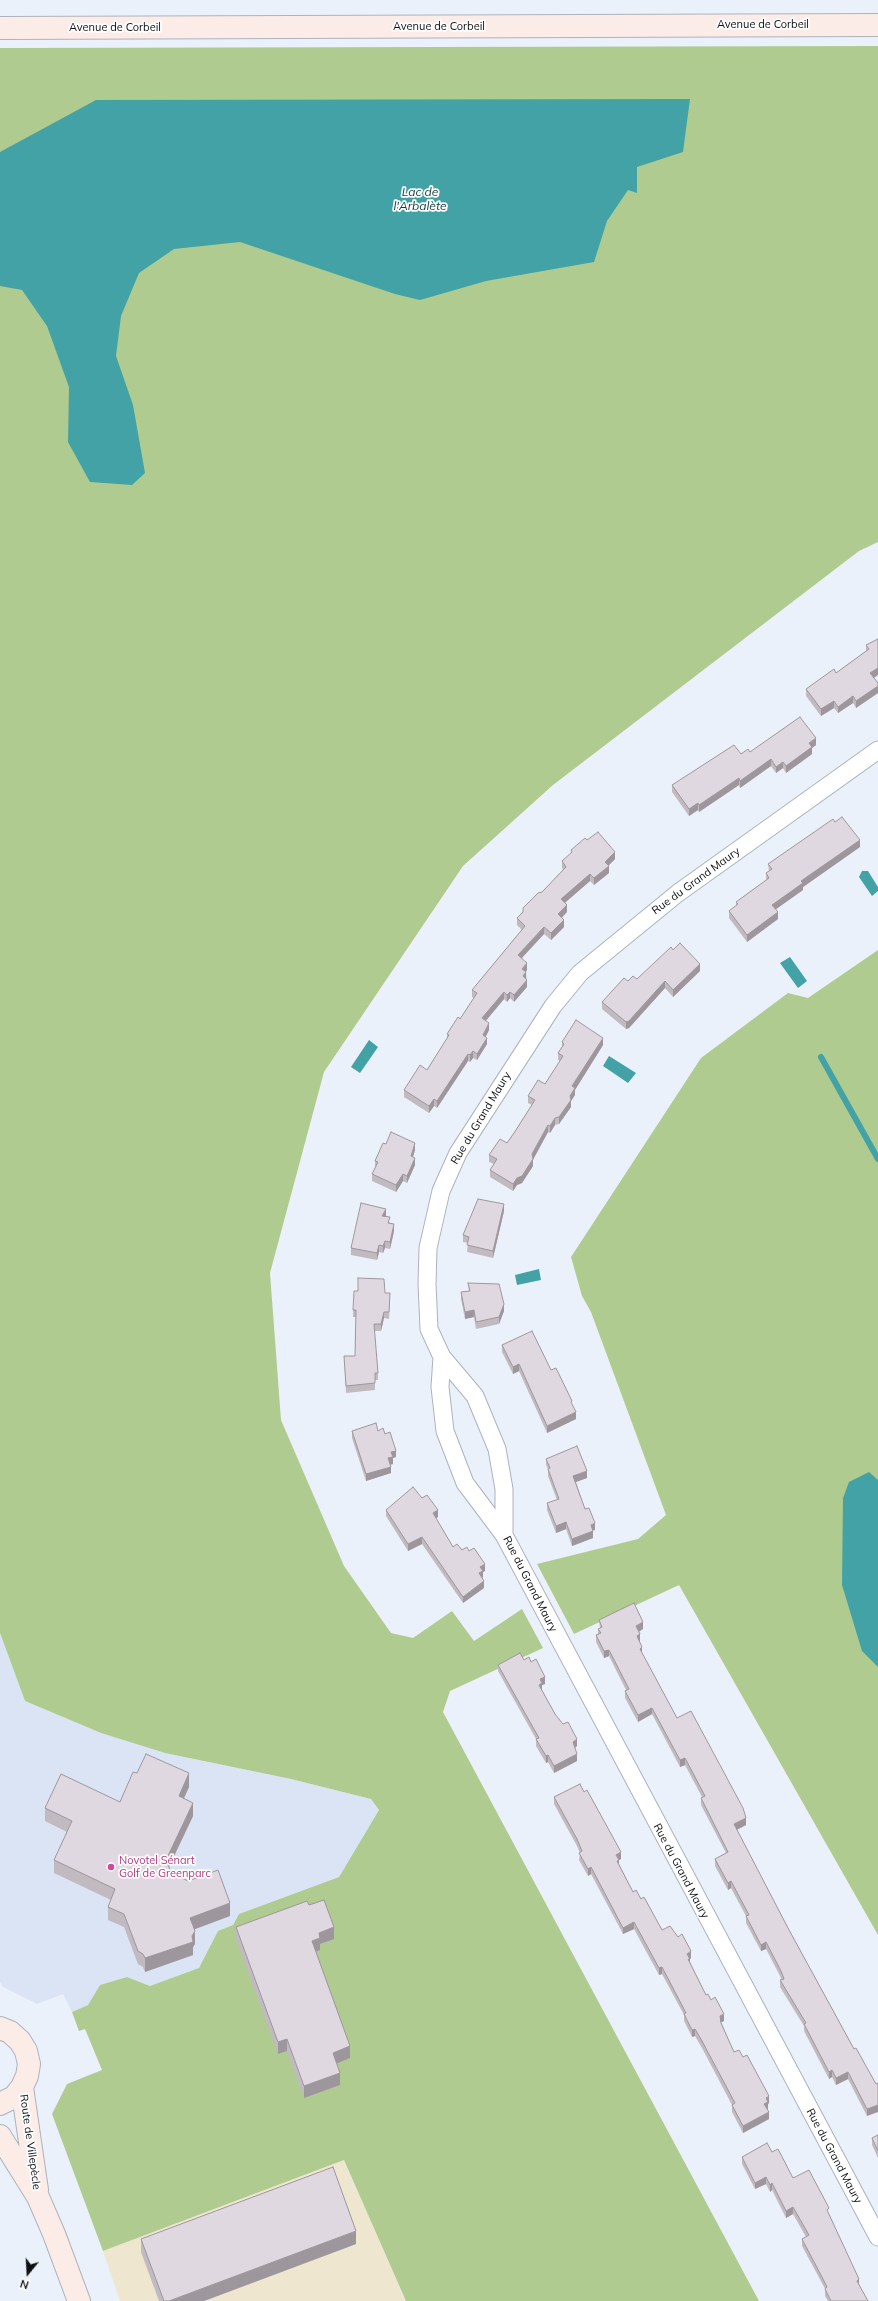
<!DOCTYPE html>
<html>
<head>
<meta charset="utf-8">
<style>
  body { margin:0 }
  #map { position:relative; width:878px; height:2301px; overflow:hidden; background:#ebf1fa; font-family:Mulish,sans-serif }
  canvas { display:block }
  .north { position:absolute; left:8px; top:2253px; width:40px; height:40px; -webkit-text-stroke:3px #fefefe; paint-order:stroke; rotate:198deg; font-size:11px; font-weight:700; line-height:16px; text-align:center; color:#0e1013 }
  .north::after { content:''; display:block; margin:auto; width:14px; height:18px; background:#0e1013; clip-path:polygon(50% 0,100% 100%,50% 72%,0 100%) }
</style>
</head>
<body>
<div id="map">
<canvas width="878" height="2301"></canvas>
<div class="north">N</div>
</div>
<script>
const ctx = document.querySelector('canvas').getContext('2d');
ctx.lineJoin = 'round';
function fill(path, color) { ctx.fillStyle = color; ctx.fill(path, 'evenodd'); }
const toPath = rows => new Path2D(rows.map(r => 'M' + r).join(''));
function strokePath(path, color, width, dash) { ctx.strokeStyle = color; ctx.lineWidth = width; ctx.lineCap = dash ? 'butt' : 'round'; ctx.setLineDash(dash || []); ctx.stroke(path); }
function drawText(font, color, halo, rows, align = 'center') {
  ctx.font = font + ' Mulish,sans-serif'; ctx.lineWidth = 3.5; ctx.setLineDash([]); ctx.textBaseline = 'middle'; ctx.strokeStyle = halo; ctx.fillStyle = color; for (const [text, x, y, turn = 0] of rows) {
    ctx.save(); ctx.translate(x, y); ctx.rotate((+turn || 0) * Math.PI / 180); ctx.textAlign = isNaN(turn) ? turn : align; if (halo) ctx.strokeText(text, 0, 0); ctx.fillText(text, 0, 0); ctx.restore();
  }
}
fill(toPath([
  [0,1633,25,1701,101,1733,165,1753,291,1779,371,1799,379,1810,339,1877,239,1914,233,1925,218,1931,200,1968,150,1986,127,1977,100,1985,88,2005,72,2012,63,1994,37,2004,3,1987,0,1982]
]), '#dbe4f4');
fill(toPath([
  [344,2160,406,2301,120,2301,103,2251]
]), '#efe6d0');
fill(toPath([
  [878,46,878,542,859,551,553,785,463,866,324,1072,270,1273,281,1420,344,1566,391,1633,413,1638,452,1611,474,1641,522,1609,543,1648,450,1691,443,1712,759,2301,406,2301,344,2160,103,2251,52,2114,67,2084,102,2070,85,2029,79,2031,72,2012,88,2005,100,1985,127,1977,150,1986,199,1968,218,1931,233,1925,239,1914,339,1877,379,1810,371,1799,291,1779,165,1753,101,1733,25,1701,0,1633,0,48],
  [878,950,878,1935,679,1585,574,1634,537,1564,638,1539,666,1515,591,1312,582,1296,571,1257,701,1058,788,993,808,998]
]), '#afcb90');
fill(toPath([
  [690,99,683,152,637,167,637,193,628,190,607,221,594,262,486,281,420,300,395,294,240,242,174,249,139,273,121,316,116,356,133,405,145,473,132,485,90,482,68,442,69,387,47,326,22,290,0,286,0,152,96,100],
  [862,871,868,871,878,887,878,891,872,896,859,877],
  [790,957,807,981,798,988,780,963],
  [369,1040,378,1047,360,1073,351,1067],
  [609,1056,636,1073,628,1083,603,1066],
  [539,1269,541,1280,517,1285,515,1275],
  [869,1472,878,1480,878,1667,862,1651,842,1585,843,1498,849,1482]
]), '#43a2a5');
strokePath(toPath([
  [821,1057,878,1159]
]), '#43a2a5', 6);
const minor = toPath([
  [878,750,678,893,580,973,553,1006,458,1153,441,1191,428,1248,427,1284,429,1329,442,1357,475,1396,497,1449,504,1489,504,1535,878,2237],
  [442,1357,440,1387,445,1431,465,1483,504,1535]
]);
const secondary = toPath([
  [0,28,878,25],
  [0,2028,10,2032,20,2041,26,2051,29,2064,27,2076,22,2087,14,2097,0,2104],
  [22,2087,37,2190],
  [0,2136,38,2197,54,2234,79,2301]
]);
strokePath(minor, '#adb3bc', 19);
strokePath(secondary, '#adb3bc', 24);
strokePath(minor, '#fff', 17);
strokePath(secondary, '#fbece8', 22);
fill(toPath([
  [878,639,878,675,874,678,878,683,878,693,856,708,853,703,838,713,834,708,821,716,806,696,806,689,836,673,866,651,866,645],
  [816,745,812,748,812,754,786,773,783,768,776,773,771,766,740,788,739,785,699,812,698,810,689,816,672,792,672,785,741,754,750,752],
  [835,822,860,847,803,887,803,890,776,909,778,919,747,942,729,918,729,911,736,906,736,902,766,880,766,873,769,871,768,864],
  [587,840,615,859,608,866,609,873,594,885,590,881,565,903,567,912,562,918,564,927,551,940,544,934,522,958,527,970,526,972,527,987,514,1002,510,998,507,1002,504,999,486,1021,489,1030,486,1036,487,1044,477,1060,473,1058,470,1062,468,1061,437,1108,434,1106,429,1113,404,1097,404,1090,427,1070,447,1039,447,1034,460,1019,474,998,472,997,472,990,522,930,517,925,517,918,542,892,563,870,562,868,562,861,571,854,571,850],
  [673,950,700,971,673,997,665,988,629,1028,626,1029,602,1009,602,1002,628,981,637,979],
  [562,1042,603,1045,575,1090,575,1095,571,1101,571,1107,559,1124,555,1125,550,1133,548,1132,533,1159,533,1166,522,1183,517,1185,513,1191,490,1177,490,1170,494,1164,489,1162,489,1155,507,1143,514,1133,532,1105,528,1103,528,1096,545,1084,560,1061,558,1060,558,1053,562,1048],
  [386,1144,415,1150,413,1157,415,1165,407,1183,403,1181,396,1192,372,1181,372,1174,375,1168,375,1161],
  [504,1211,493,1258,467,1252,468,1243,463,1242,463,1235],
  [386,1216,385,1217,390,1223,394,1231,390,1249,385,1248,383,1253,379,1252,377,1260,351,1255,351,1248],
  [468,1283,504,1311,499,1324,476,1329,474,1317,465,1319,461,1299,461,1292,469,1291],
  [358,1291,385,1293,390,1300,389,1319,384,1318,381,1331,374,1331,378,1373,378,1380,375,1380,375,1390,346,1393,344,1356,355,1356,356,1317,353,1317,353,1310],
  [502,1345,551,1370,572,1405,576,1419,547,1433,519,1371,513,1374,502,1352],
  [352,1431,378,1431,385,1434,396,1457,393,1458,393,1464,390,1465,391,1473,366,1481,352,1438],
  [546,1459,587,1478,576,1482,585,1509,595,1530,593,1530,593,1538,572,1546,566,1529,556,1533,547,1510,547,1503,557,1500,548,1476,548,1469,546,1465],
  [422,1498,438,1517,436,1518,453,1547,462,1550,469,1551,485,1571,483,1572,483,1577,482,1578,484,1588,463,1603,422,1544,408,1551,386,1516,386,1510],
  [599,1620,643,1629,639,1632,640,1641,639,1641,642,1653,677,1718,746,1825,737,1830,788,1928,854,2049,876,2084,867,2116,848,2079,836,2085,832,2077,829,2079,804,2031,804,2026,780,1987,780,1980,782,1980,781,1978,766,1949,761,1951,746,1923,746,1916,731,1888,728,1890,715,1866,715,1859,726,1853,701,1805,701,1798,702,1797,685,1765,680,1767,652,1714,638,1722,625,1698,625,1691,626,1690,609,1656,604,1658,596,1642,596,1635,598,1634,598,1629,600,1628],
  [524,1660,531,1662,545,1684,542,1685,542,1690,555,1714,577,1746,575,1748,577,1761,554,1773,548,1762,546,1763,536,1746,536,1739,498,1671,498,1665],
  [137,1773,189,1787,184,1798,193,1816,169,1867,171,1872,230,1916,194,1929,195,1944,193,1947,193,1955,145,1972,143,1967,138,1964,124,1927,108,1920,108,1907,111,1900,54,1873,54,1860,67,1832,45,1821,45,1808,120,1802],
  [554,1797,621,1859,619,1860,619,1864,633,1892,641,1899,662,1930,691,1958,690,1959,690,1962,706,1995,724,2021,721,2022,734,2052,769,2103,768,2104,768,2109,767,2109,769,2119,743,2133,732,2112,732,2105,702,2048,695,2036,692,2037,684,2021,684,2015,662,1974,659,1975,634,1929,623,1934,591,1874,588,1876,579,1860,580,1853,577,1846,554,1804],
  [309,1905,334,1939,320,1944,320,1950,316,1951,350,2058,337,2063,340,2085,304,2098,287,2051,278,2054,236,1939,236,1927],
  [878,2135,878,2158,872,2145,872,2138],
  [772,2152,793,2178,829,2214,859,2285,868,2301,828,2301,825,2296,825,2289,823,2285,802,2246,802,2239,806,2237,793,2214,786,2218,772,2190,770,2192,766,2184,755,2189,742,2164,742,2157],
  [141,2239,356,2244,204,2301,159,2301,141,2252]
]), '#c1bac1');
fill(toPath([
  [878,668,878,675,870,680,870,673],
  [878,686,878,693,856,708,856,701],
  [853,696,853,703,838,713,838,707],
  [834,701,834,708,821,716,821,709],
  [816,738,816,745,812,748,812,754,786,773,786,766,809,743],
  [771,759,771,766,740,788,740,781],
  [783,762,783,768,776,773,776,767],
  [739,778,739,785,699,812,699,805],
  [698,803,698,810,689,816,689,809],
  [860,840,860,847,803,887,803,890,772,912,772,905,801,881],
  [615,852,615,859,605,869,605,862],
  [609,866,609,873,594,885,594,878],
  [590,874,590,881,561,906,561,899],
  [567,905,567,912,558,921,558,914],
  [778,912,778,919,747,942,747,935],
  [564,920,564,927,551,940,551,933],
  [544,927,544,934,518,962,518,955],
  [527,963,527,970,522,976,522,969],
  [700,964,700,971,673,997,673,990],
  [526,972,526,979,523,983,523,976],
  [527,980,527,987,514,1002,514,995],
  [665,981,665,988,629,1028,626,1029,626,1022],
  [504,992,504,999,482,1025,482,1018],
  [510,992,510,998,507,1002,507,995],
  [489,1023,489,1030,483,1042,483,1035],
  [487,1038,487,1044,477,1060,477,1054],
  [603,1038,603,1045,575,1090,575,1095,571,1101,571,1107,559,1124,559,1117,572,1086],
  [473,1051,473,1058,470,1062,470,1055],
  [468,1054,468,1061,437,1108,437,1101],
  [434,1099,434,1106,429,1113,429,1106],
  [555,1118,555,1125,550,1133,550,1126],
  [548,1125,548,1132,533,1160,533,1159,533,1166,522,1183,517,1185,513,1191,513,1184,532,1154],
  [415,1143,415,1150,411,1163,411,1156],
  [415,1158,415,1165,407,1183,407,1176],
  [403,1174,403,1181,396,1192,396,1185],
  [504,1204,504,1211,493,1258,493,1251],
  [386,1209,386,1216,382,1223,382,1216],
  [394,1224,394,1231,390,1249,390,1242],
  [385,1241,385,1248,383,1253,383,1246],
  [379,1245,379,1252,377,1260,377,1253],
  [504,1304,504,1311,499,1324,499,1317],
  [474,1310,474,1317,465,1319,465,1312],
  [384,1312,384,1318,381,1331,381,1324],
  [519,1364,519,1371,513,1374,513,1367],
  [576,1412,576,1419,547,1433,547,1426],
  [396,1451,396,1457,393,1458,393,1464,388,1465,388,1458,391,1452],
  [391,1467,391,1473,366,1481,366,1474],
  [587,1471,587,1478,573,1483,573,1476],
  [438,1510,438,1517,433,1520,433,1513],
  [566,1522,566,1529,556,1533,556,1526],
  [595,1523,595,1530,591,1531,591,1525],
  [593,1531,593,1538,572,1546,572,1539],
  [422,1537,422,1544,408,1551,408,1544],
  [485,1564,485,1571,483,1572,483,1577,479,1580,479,1573,480,1567],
  [484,1581,484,1588,463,1603,463,1597],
  [643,1622,643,1629,636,1633,636,1626],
  [640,1634,640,1641,637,1643,637,1636],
  [642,1647,642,1654,640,1649],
  [609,1650,609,1656,604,1658,604,1651],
  [545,1677,545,1684,542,1685,542,1690,539,1692,539,1685,540,1679],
  [652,1708,652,1714,638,1722,638,1715],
  [577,1739,577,1746,573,1749,573,1742],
  [577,1754,577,1761,554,1773,554,1766],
  [548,1755,548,1762,546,1763,546,1756],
  [685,1758,685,1765,680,1767,680,1760],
  [189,1773,189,1787,179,1809,179,1796],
  [193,1803,193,1816,166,1873,166,1860],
  [746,1818,746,1825,734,1831,734,1824],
  [621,1852,621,1859,619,1860,619,1867,616,1855],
  [591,1867,591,1874,588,1876,588,1869],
  [731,1881,731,1888,728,1890,728,1883],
  [230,1903,230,1916,190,1931,190,1918],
  [634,1922,634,1929,623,1934,623,1928],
  [334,1927,334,1939,320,1944,320,1950,312,1953,312,1941,319,1933],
  [195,1931,195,1944,193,1947,193,1955,145,1972,145,1958,192,1936],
  [766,1942,766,1949,761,1951,761,1945],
  [691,1951,691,1958,690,1959,690,1966,687,1954],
  [662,1967,662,1974,659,1975,659,1968],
  [724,2014,724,2021,720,2023,720,2016],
  [695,2029,695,2036,692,2037,692,2030],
  [287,2039,287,2051,278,2054,278,2042],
  [350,2046,350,2058,333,2065,333,2053],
  [832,2070,832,2077,829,2079,829,2072],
  [848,2072,848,2079,836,2085,836,2078],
  [340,2073,340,2085,304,2098,304,2086],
  [769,2096,769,2103,768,2104,768,2109,764,2110,764,2104,766,2098],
  [878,2105,878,2112,867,2116,867,2109],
  [769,2112,769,2119,743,2133,743,2126],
  [766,2177,766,2184,755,2189,755,2183],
  [772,2183,772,2190,770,2192,770,2185],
  [793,2207,793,2214,786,2218,786,2211],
  [356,2231,356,2244,204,2301,169,2301],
  [859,2279,859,2286,857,2281]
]), '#9d979d');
const building = toPath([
  [878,639,878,668,870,673,878,683,878,686,856,701,853,696,838,707,834,701,821,709,806,689,834,669,836,673,869,649,866,645,878,639],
  [800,717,816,738,809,743,812,747,786,766,783,762,776,767,771,759,740,781,739,778,699,805,698,803,689,809,672,785,734,745,741,754,748,749,750,752,800,717],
  [842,817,860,840,801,881,803,883,772,905,778,912,747,935,729,911,738,904,736,902,769,878,766,873,772,869,768,864,833,819,835,822,842,817],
  [598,832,615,852,605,862,609,866,594,878,590,874,561,899,567,905,558,914,564,920,551,933,544,927,518,955,527,963,522,969,526,972,523,976,527,980,514,995,510,992,507,995,504,992,482,1018,489,1023,483,1035,487,1038,477,1054,473,1051,470,1055,468,1054,437,1101,434,1099,429,1106,404,1090,420,1065,427,1070,449,1035,447,1034,458,1017,460,1019,477,993,472,990,525,926,517,918,523,912,523,908,538,893,542,892,566,867,562,861,572,852,571,850,585,838,587,840,598,832],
  [680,943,700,964,673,990,665,981,629,1021,626,1022,602,1002,624,978,628,981,633,976,637,979,671,947,673,950,680,943],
  [576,1020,603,1038,572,1086,575,1088,570,1096,571,1100,559,1117,555,1118,550,1126,548,1125,532,1154,533,1159,522,1176,517,1178,513,1184,490,1170,497,1159,489,1155,500,1139,507,1143,514,1133,535,1100,528,1096,538,1080,545,1084,563,1056,558,1053,564,1044,562,1042,576,1020],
  [391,1132,415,1143,411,1156,415,1158,407,1176,403,1174,396,1185,372,1174,378,1162,375,1161,383,1143,386,1144,391,1132],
  [478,1199,504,1204,493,1251,467,1245,469,1237,463,1235,478,1199],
  [361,1203,386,1209,382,1216,390,1217,388,1223,394,1224,390,1242,385,1241,383,1246,379,1245,377,1253,351,1248,361,1203],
  [358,1278,384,1279,385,1293,390,1293,389,1312,384,1312,381,1324,374,1324,378,1373,375,1373,375,1383,346,1386,344,1356,355,1356,356,1310,353,1310,354,1291,358,1291,358,1278],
  [468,1283,499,1284,504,1304,499,1317,476,1322,474,1310,465,1312,461,1292,470,1291,468,1283],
  [532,1331,551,1370,556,1368,572,1401,571,1402,576,1412,547,1426,519,1364,513,1367,502,1345,532,1331],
  [376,1423,378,1431,383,1428,385,1434,390,1432,396,1451,391,1452,393,1457,388,1458,391,1467,366,1474,352,1431,376,1423],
  [577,1446,587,1471,573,1476,585,1509,589,1508,595,1523,591,1525,593,1531,572,1539,566,1522,556,1526,547,1503,559,1499,548,1469,550,1468,546,1459,577,1446],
  [413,1487,422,1498,427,1495,438,1510,433,1513,453,1547,457,1544,462,1550,467,1547,469,1551,474,1548,485,1564,480,1567,483,1571,479,1573,484,1581,463,1597,422,1537,408,1544,386,1510,413,1487],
  [634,1603,643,1622,636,1626,640,1634,637,1636,642,1647,640,1649,677,1718,691,1711,743,1808,746,1818,734,1824,788,1928,854,2049,856,2048,876,2084,878,2083,878,2105,867,2109,848,2072,836,2078,832,2070,829,2072,804,2024,806,2023,780,1980,784,1979,781,1971,766,1942,761,1945,746,1916,749,1915,731,1881,728,1883,715,1859,728,1852,701,1798,705,1796,685,1758,680,1760,652,1708,638,1715,625,1691,629,1689,609,1650,604,1651,596,1635,601,1633,598,1629,602,1627,599,1620,634,1603],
  [520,1653,524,1660,529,1657,531,1662,536,1659,545,1677,540,1679,542,1683,539,1685,555,1714,563,1724,568,1722,577,1739,573,1742,577,1754,554,1766,548,1755,546,1756,536,1739,539,1738,498,1665,520,1653],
  [146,1754,189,1773,179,1796,193,1803,166,1860,171,1872,188,1881,218,1870,230,1903,190,1918,195,1931,192,1936,193,1942,145,1958,143,1954,138,1951,124,1914,108,1907,115,1889,54,1860,72,1821,45,1808,61,1774,120,1802,133,1772,137,1773,146,1754],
  [580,1784,584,1792,587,1790,621,1852,616,1855,619,1860,617,1861,633,1892,636,1890,641,1899,644,1897,662,1930,670,1926,678,1937,682,1934,691,1951,687,1954,690,1959,688,1959,706,1995,708,1994,711,2000,715,1997,724,2014,720,2016,721,2023,734,2052,739,2050,743,2057,747,2055,769,2096,766,2098,768,2102,764,2104,769,2112,743,2126,732,2105,735,2103,702,2041,695,2029,692,2030,684,2014,686,2013,662,1967,659,1968,634,1922,623,1928,591,1867,588,1869,579,1853,582,1851,577,1839,554,1797,580,1784],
  [324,1900,334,1927,319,1933,320,1938,312,1941,350,2046,333,2053,340,2073,304,2086,287,2039,278,2042,236,1927,307,1901,309,1905,324,1900],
  [878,2135,878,2151,872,2138,878,2135],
  [767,2143,772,2152,778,2149,793,2178,809,2170,829,2208,827,2210,859,2279,857,2281,868,2301,831,2301,825,2289,827,2287,823,2279,802,2239,809,2235,793,2207,786,2211,772,2183,770,2185,766,2177,755,2183,742,2157,767,2143],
  [333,2167,356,2231,169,2301,164,2301,141,2239,333,2167]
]);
fill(building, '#e0d8e0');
strokePath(building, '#9d979d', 1);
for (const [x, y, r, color] of [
  [111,1867,4,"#d1479c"]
]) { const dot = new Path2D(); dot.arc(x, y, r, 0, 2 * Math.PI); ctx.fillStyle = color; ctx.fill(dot); strokePath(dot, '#fefefe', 1.5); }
drawText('11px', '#0e1013', '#fefefe', [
  ["Avenue de Corbeil",763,25],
  ["Avenue de Corbeil",439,27],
  ["Avenue de Corbeil",115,28],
  ["Rue du Grand Maury",696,881,-36],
  ["Rue du Grand Maury",481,1118,-59],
  ["Rue du Grand Maury",530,1584,63],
  ["Rue du Grand Maury",681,1871,62],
  ["Route de Villepècle",30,2142,82],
  ["Rue du Grand Maury",834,2156,62]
]);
drawText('11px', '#b23c85', '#fefefe', [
  ["Novotel Sénart",119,1861],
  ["Golf de Greenparc",119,1874]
], 'left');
drawText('italic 12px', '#0e3b3d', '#fefefe', [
  ["Lac de",420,192],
  ["l'Arbalète",420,206]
]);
</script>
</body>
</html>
